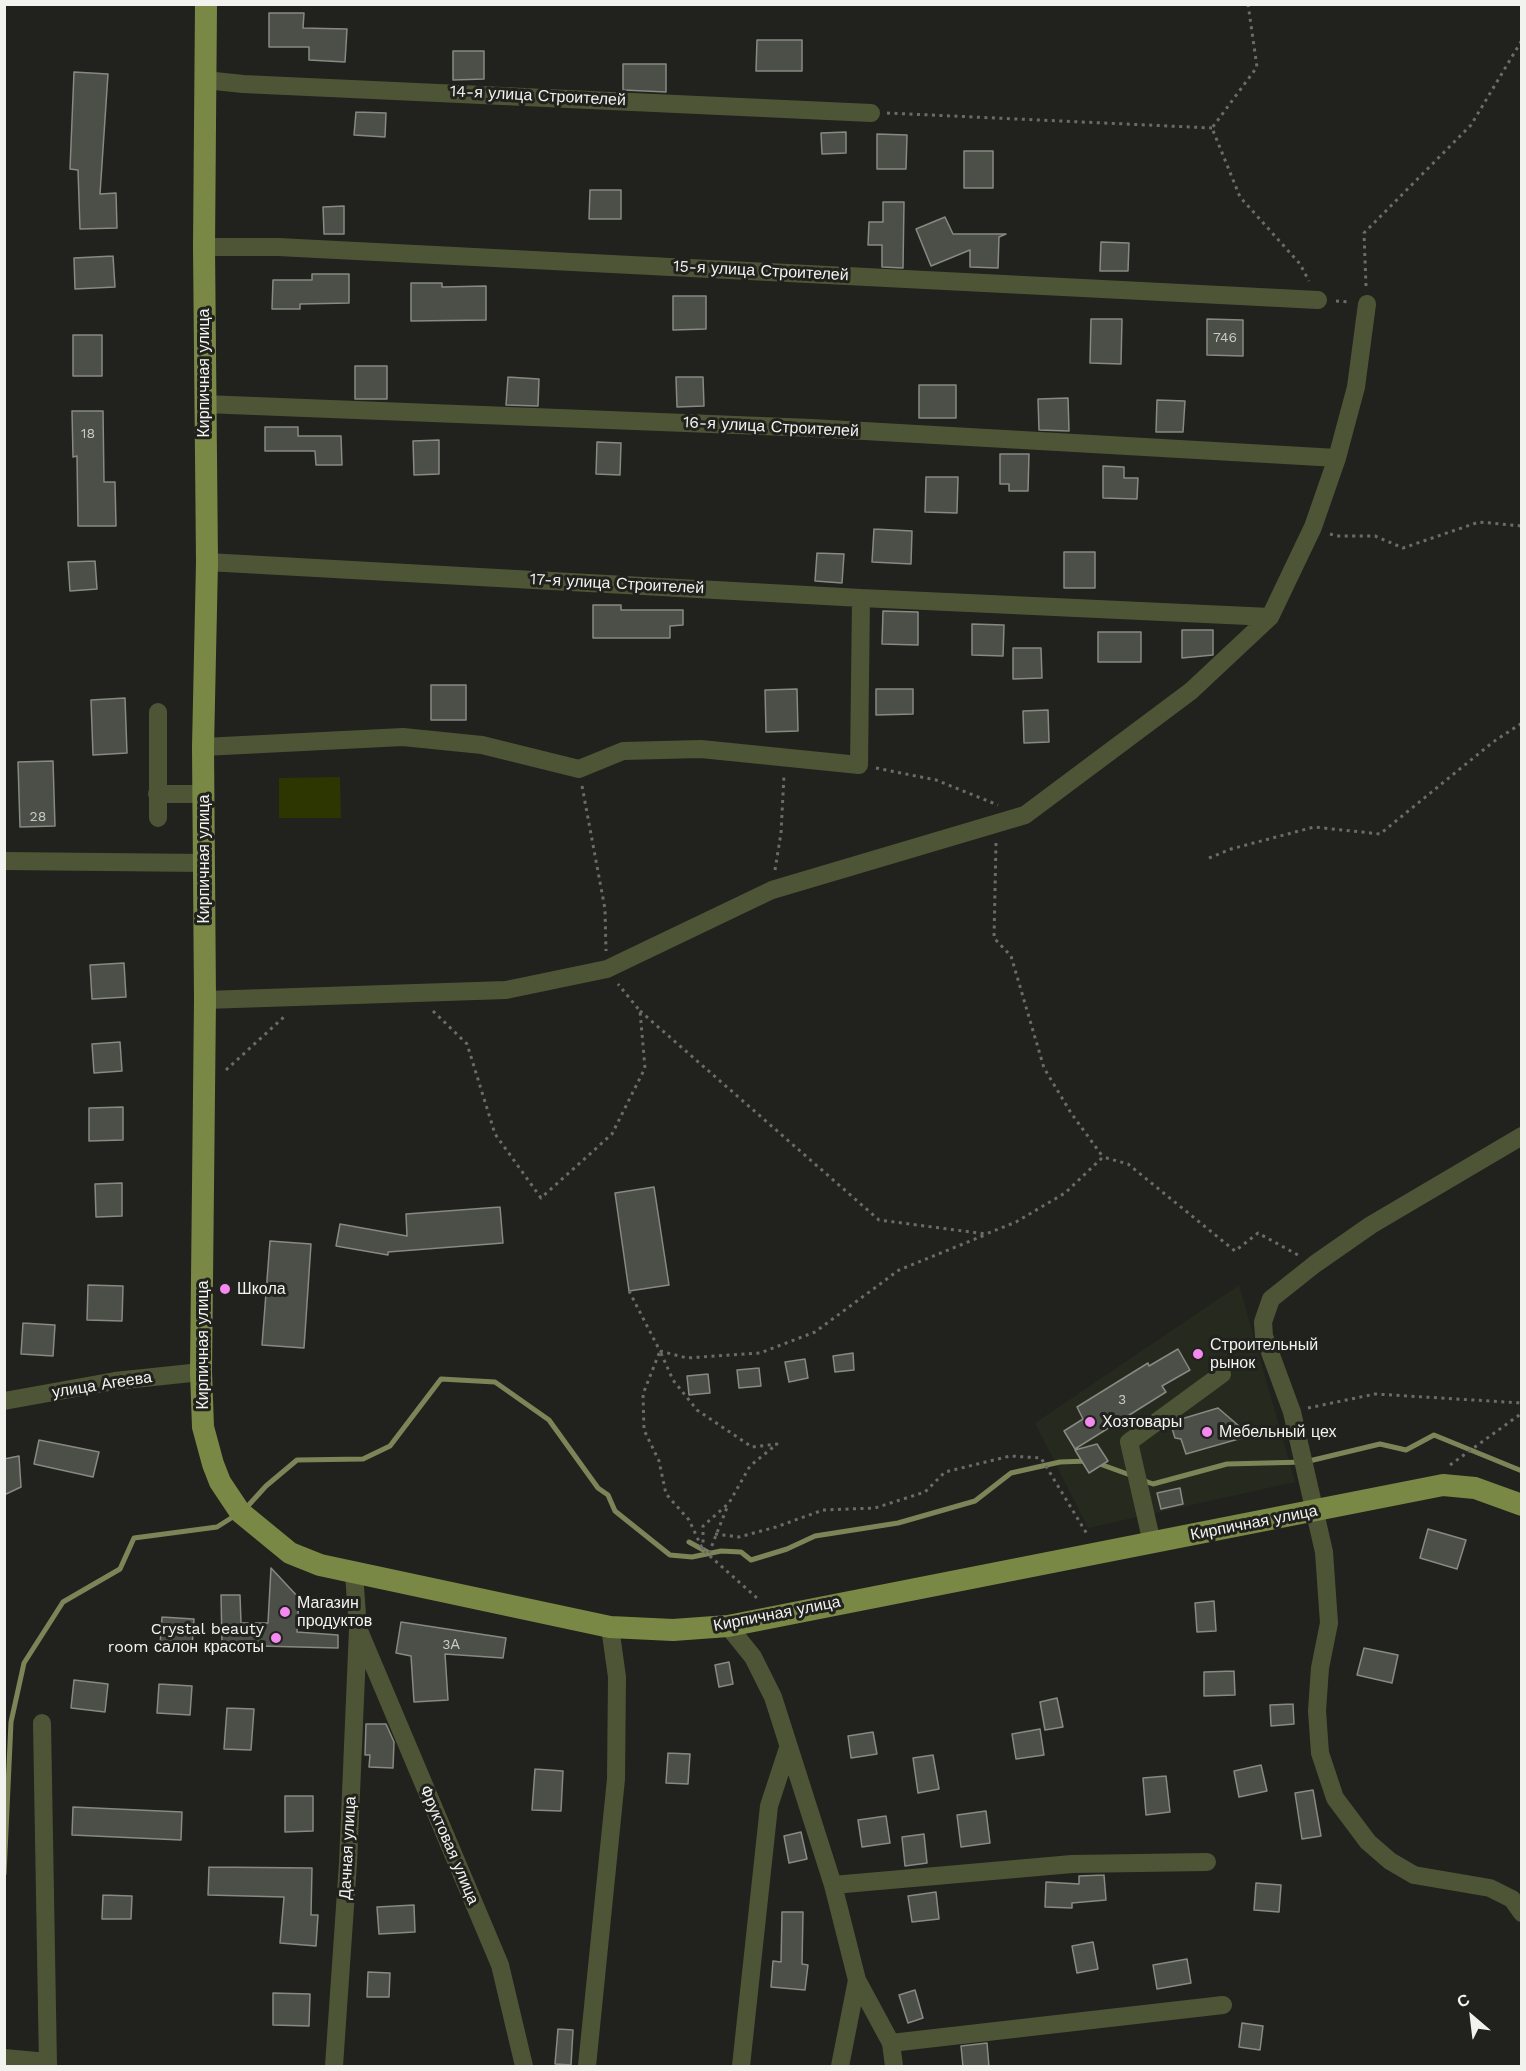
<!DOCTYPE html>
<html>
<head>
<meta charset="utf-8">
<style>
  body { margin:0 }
  #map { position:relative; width:1526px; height:2071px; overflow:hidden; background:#21221d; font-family:"Work Sans",sans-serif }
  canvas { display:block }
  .frame { position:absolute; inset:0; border:6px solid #f2f3ef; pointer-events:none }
  .north { position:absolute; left:1442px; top:1987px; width:60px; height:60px; -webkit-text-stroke:4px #21221d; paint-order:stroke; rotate:332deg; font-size:16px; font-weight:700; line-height:24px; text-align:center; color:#f2f3ef }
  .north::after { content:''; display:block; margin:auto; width:21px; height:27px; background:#f2f3ef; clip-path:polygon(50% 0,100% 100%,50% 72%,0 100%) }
</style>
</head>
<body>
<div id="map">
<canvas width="1526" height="2071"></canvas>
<div class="frame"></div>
<div class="north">С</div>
</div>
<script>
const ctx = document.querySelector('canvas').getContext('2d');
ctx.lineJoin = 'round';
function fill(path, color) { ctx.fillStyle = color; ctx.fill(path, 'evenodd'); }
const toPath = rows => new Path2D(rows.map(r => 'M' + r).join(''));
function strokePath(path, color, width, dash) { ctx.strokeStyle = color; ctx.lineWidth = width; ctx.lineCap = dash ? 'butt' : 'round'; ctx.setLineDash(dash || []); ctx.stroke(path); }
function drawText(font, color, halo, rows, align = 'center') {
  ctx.font = font + ' "Work Sans",sans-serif'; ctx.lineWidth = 6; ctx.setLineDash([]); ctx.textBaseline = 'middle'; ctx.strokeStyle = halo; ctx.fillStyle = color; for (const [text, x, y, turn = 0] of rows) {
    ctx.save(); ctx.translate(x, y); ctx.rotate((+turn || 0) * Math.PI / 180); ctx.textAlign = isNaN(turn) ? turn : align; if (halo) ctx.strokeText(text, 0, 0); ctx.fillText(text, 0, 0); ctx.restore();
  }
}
fill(toPath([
  [1239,1285,1295,1482,1088,1528,1035,1423]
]), '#26291d');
fill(toPath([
  [340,777,341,818,279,818,279,778]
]), '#2d3600');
strokePath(toPath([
  [1097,1463,1133,1476],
  [1142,1480,1153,1484,1227,1464,1305,1462,1380,1444,1406,1450,1434,1435,1522,1471],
  [246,1508,266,1486,297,1460,363,1459,390,1446,441,1379,495,1382,549,1420,598,1488,608,1495,615,1511,670,1555,692,1557,721,1551,741,1552,751,1560,787,1549,815,1536,898,1523,975,1501,1011,1473,1060,1462,1088,1461],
  [689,1542,709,1553],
  [4,1874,11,1722,24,1663,63,1602,120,1569,134,1538,217,1527,236,1515]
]), '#7d8558', 5);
const building = toPath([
  [269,13,304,13,303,28,347,29,345,62,309,60,309,47,269,47,269,13],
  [757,40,802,40,802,71,756,71,757,40],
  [453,51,484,51,484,79,453,80,453,51],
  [623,64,666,64,666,92,623,90,623,64],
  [74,72,108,74,100,194,116,193,117,228,80,229,78,170,70,169,74,72],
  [356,112,386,113,385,137,354,135,356,112],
  [846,132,846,153,822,154,821,133,846,132],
  [877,134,907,135,906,169,877,169,877,134],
  [964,151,993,151,993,188,964,188,964,151],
  [590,190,621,190,621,219,589,219,590,190],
  [883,202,904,202,903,268,882,267,882,245,868,245,869,222,883,222,883,202],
  [344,206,344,234,324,234,323,207,344,206],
  [945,217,953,234,1006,234,999,237,998,268,970,267,970,250,931,266,916,229,945,217],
  [1101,242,1129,243,1128,271,1100,271,1101,242],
  [113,256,115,287,75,289,74,258,113,256],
  [312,274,349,274,349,303,300,304,300,309,272,309,273,280,312,280,312,274],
  [411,283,442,283,442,287,486,286,486,320,411,321,411,283],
  [673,296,706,296,706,329,673,330,673,296],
  [1091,319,1122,319,1121,364,1090,363,1091,319],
  [1207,319,1243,320,1243,356,1207,355,1207,319],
  [73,335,102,335,102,376,73,376,73,335],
  [355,366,387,366,387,399,355,399,355,366],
  [508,377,539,379,538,406,506,405,508,377],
  [676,377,703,377,704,406,677,407,676,377],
  [919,385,956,385,956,418,919,418,919,385],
  [1068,398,1069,431,1039,430,1038,399,1068,398],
  [1157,400,1185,401,1183,432,1156,432,1157,400],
  [72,411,103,411,104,482,115,482,116,526,78,526,77,456,73,457,72,411],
  [265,427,298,427,298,436,341,436,342,465,316,465,315,451,265,451,265,427],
  [439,440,439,474,414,475,413,441,439,440],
  [597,442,621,443,620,475,596,474,597,442],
  [1000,454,1029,454,1028,491,1009,491,1009,484,1000,484,1000,454],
  [1103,466,1124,467,1124,478,1138,478,1137,499,1103,498,1103,466],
  [926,477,958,477,957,513,925,512,926,477],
  [874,529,912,531,911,564,872,562,874,529],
  [1064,552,1095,552,1095,588,1064,588,1064,552],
  [817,553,844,554,842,583,815,581,817,553],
  [95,561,97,589,70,591,68,562,95,561],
  [593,605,621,605,621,610,683,610,683,625,670,626,670,638,593,638,593,605],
  [883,611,918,612,918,645,882,644,883,611],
  [972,624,1004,625,1003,656,972,655,972,624],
  [1182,630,1213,630,1213,655,1182,658,1182,630],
  [1098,632,1141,632,1141,662,1098,662,1098,632],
  [1013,648,1041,648,1042,678,1013,679,1013,648],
  [431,685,466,685,466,720,431,720,431,685],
  [797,689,798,731,766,732,765,690,797,689],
  [876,689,913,689,913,714,876,715,876,689],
  [125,698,127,753,93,755,91,700,125,698],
  [1048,710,1049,742,1024,743,1023,711,1048,710],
  [53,761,55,826,20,827,18,762,53,761],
  [124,963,126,997,92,999,90,965,124,963],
  [120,1042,122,1071,94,1073,92,1044,120,1042],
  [123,1107,123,1140,89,1141,89,1108,123,1107],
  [122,1183,122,1216,96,1217,95,1184,122,1183],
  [654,1187,669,1285,629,1291,615,1193,654,1187],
  [500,1207,503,1243,388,1252,388,1255,336,1246,340,1224,407,1236,406,1214,500,1207],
  [270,1241,311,1244,304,1348,262,1345,270,1241],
  [88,1285,123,1286,122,1321,87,1320,88,1285],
  [23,1323,55,1325,53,1356,21,1354,23,1323],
  [1178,1349,1190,1370,1162,1386,1166,1392,1075,1449,1064,1431,1083,1419,1077,1407,1148,1363,1149,1366,1178,1349],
  [853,1353,854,1370,835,1372,833,1356,853,1353],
  [805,1359,808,1378,789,1382,785,1362,805,1359],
  [759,1368,761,1386,739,1388,737,1370,759,1368],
  [708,1374,710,1393,689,1395,687,1376,708,1374],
  [1218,1408,1239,1426,1242,1438,1186,1454,1181,1439,1175,1438,1171,1425,1178,1420,1218,1408],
  [39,1440,99,1452,93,1477,34,1464,39,1440],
  [1097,1444,1108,1461,1089,1473,1075,1450,1097,1444],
  [19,1456,21,1487,4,1495,4,1459,19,1456],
  [1180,1488,1183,1504,1161,1509,1157,1493,1180,1488],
  [1428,1529,1466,1540,1457,1569,1420,1558,1428,1529],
  [271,1568,299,1598,297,1632,338,1635,338,1648,222,1645,221,1595,240,1595,241,1623,268,1623,271,1568],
  [1214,1601,1216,1631,1197,1632,1195,1603,1214,1601],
  [162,1617,194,1619,192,1647,160,1645,162,1617],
  [401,1622,506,1638,503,1658,445,1654,448,1700,414,1702,411,1656,396,1653,401,1622],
  [1364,1648,1398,1655,1392,1683,1357,1675,1364,1648],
  [729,1662,733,1684,719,1687,715,1665,729,1662],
  [1234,1671,1235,1695,1204,1696,1204,1672,1234,1671],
  [74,1680,108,1684,105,1712,71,1708,74,1680],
  [159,1684,192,1686,190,1715,157,1713,159,1684],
  [1057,1698,1063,1727,1045,1730,1040,1702,1057,1698],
  [1293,1704,1294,1724,1271,1726,1270,1705,1293,1704],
  [227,1708,254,1709,251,1750,224,1749,227,1708],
  [366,1724,386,1724,394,1742,393,1768,369,1767,370,1755,365,1755,366,1724],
  [1040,1729,1044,1755,1016,1759,1012,1734,1040,1729],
  [873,1732,877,1754,851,1758,848,1736,873,1732],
  [668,1753,690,1754,688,1784,666,1783,668,1753],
  [933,1755,939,1789,918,1793,913,1758,933,1755],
  [1261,1765,1267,1791,1239,1797,1234,1771,1261,1765],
  [535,1769,563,1771,561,1811,532,1810,535,1769],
  [1166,1776,1170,1812,1146,1815,1143,1778,1166,1776],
  [1313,1790,1321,1836,1302,1839,1295,1793,1313,1790],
  [285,1796,313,1796,313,1831,285,1832,285,1796],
  [73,1807,182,1812,181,1840,72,1835,73,1807],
  [986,1811,990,1843,961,1847,957,1815,986,1811],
  [886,1816,890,1843,862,1847,858,1820,886,1816],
  [801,1832,807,1859,789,1863,784,1836,801,1832],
  [924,1834,927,1863,905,1866,902,1837,924,1834],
  [209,1867,312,1868,311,1915,318,1915,316,1946,280,1943,284,1897,208,1895,209,1867],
  [1104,1875,1106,1900,1072,1903,1072,1908,1045,1907,1046,1882,1079,1884,1079,1876,1104,1875],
  [1256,1883,1281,1885,1279,1912,1254,1910,1256,1883],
  [936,1892,939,1919,912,1922,908,1896,936,1892],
  [103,1895,132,1896,131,1919,102,1919,103,1895],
  [414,1905,415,1932,379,1934,377,1907,414,1905],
  [782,1912,803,1912,802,1964,808,1965,805,1990,771,1987,773,1961,781,1962,782,1912],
  [1093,1942,1098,1969,1077,1973,1072,1946,1093,1942],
  [1187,1959,1191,1983,1157,1989,1153,1965,1187,1959],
  [368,1972,390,1973,389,1997,367,1997,368,1972],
  [915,1990,923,2018,908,2023,899,1995,915,1990],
  [273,1993,310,1994,309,2026,273,2025,273,1993],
  [1242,2023,1263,2026,1260,2050,1239,2047,1242,2023],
  [558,2029,573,2030,571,2065,555,2064,558,2029],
  [987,2043,989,2067,963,2067,961,2046,987,2043]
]);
fill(building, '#4c4e48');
strokePath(building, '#878982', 1.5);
strokePath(toPath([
  [1248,4,1257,67,1212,128,1240,197,1300,264,1309,281],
  [887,113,1212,128],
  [1366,286,1364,233,1471,125,1522,40],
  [1336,301,1351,302],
  [1330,534,1337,536,1375,536,1403,548,1479,522,1522,526],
  [876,768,936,780,998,805],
  [582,786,605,909,606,951],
  [996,843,994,938,1011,956,1044,1068,1071,1113,1103,1157],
  [1209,858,1231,849,1314,827,1380,834,1493,742,1522,723],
  [775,870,781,833,784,775],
  [433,1011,467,1044,495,1134,541,1198,612,1134,645,1068,640,1011,618,984],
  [640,1011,879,1220,986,1234,1016,1222,1065,1193,1103,1157,1128,1164,1235,1251,1258,1233,1298,1255],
  [226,1070,285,1016],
  [629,1291,660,1351,687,1358,760,1353,815,1332,899,1270,985,1235],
  [1308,1408,1375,1394,1522,1403],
  [1450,1465,1522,1413],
  [715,1534,739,1537,776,1527,823,1510,875,1508,925,1492,945,1472,1010,1456,1041,1458,1087,1534],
  [703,1550,703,1526,729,1503,750,1466,777,1444,752,1447,697,1410,673,1380,660,1351,643,1394,644,1430,659,1461,666,1494,689,1520,703,1550,757,1598],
  [709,1553,728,1505]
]), '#6b6c68', 3, [3, 4.5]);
strokePath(toPath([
  [205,80,243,84,871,113],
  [204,247,278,247,1318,300],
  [204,404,812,428,1337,458],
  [861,598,1270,617],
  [158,712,158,818],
  [203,747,403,737,482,745,579,769,623,751,701,749,859,765,861,598,207,562],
  [157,794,203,794],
  [4,861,204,863],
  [205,1000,506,990,607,969,772,890,1025,815,1191,691,1270,617,1313,527,1337,458,1356,387,1367,304],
  [1522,1136,1371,1225,1315,1264,1271,1299,1263,1322,1264,1336,1292,1412,1324,1552,1329,1623,1320,1668,1317,1711,1320,1753,1335,1798,1368,1842,1390,1861,1414,1875,1490,1888,1512,1899,1522,1913],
  [4,1401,115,1381,201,1372],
  [1152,1543,1129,1442,1222,1374],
  [728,1626,753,1657,773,1697,833,1885,857,1980,891,2043,894,2066],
  [360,1633,500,1965,524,2066],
  [42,1723,48,2066],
  [833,1885,1072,1864,1207,1862],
  [891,2043,1223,2005],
  [4,2058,48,2062],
  [334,2066,348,1863,358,1629,354,1573],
  [587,2066,616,1779,617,1677,610,1627],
  [741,2066,769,1806,788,1748],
  [840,2066,857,1980]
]), '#4e5536', 18);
strokePath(toPath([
  [206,4,204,247,207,562,203,747,205,1000,201,1372,203,1427,213,1464,220,1482,240,1512,290,1553,320,1565,610,1627,673,1630,728,1626,1443,1485,1475,1488,1522,1505]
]), '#7a8846', 22);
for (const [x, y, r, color] of [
  [225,1289,6,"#f589ef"],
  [1198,1354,6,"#f589ef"],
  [1090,1422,6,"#f589ef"],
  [1207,1432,6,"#f589ef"],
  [285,1612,6,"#f589ef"],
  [276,1638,6,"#f589ef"]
]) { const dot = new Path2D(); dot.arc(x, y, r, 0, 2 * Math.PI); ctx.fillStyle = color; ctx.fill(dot); strokePath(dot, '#21221d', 2); }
drawText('14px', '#c8cac5', null, [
  ["746",1225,338],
  ["18",88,434],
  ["28",38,817],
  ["3",1122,1400],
  ["3А",451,1645]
]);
drawText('16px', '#f2f3ef', '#21221d', [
  ["14-я улица Строителей",538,96,3],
  ["15-я улица Строителей",761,271,3],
  ["Кирпичная улица",204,373,-90],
  ["16-я улица Строителей",771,427,3],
  ["17-я улица Строителей",617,584,3],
  ["Кирпичная улица",204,859,-90],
  ["Кирпичная улица",203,1345,-90],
  ["улица Агеева",102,1385,-9],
  ["Кирпичная улица",1254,1523,-11],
  ["Кирпичная улица",777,1614,-11],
  ["Фруктовая улица",449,1845,67],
  ["Дачная улица",348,1848,-87]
]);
drawText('16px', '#f2f3ef', '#21221d', [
  ["Школа",237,1289],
  ["Строительный",1210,1345],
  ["рынок",1210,1363],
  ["Хозтовары",1102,1422],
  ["Мебельный цех",1219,1432],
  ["Магазин",297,1603],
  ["продуктов",297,1621],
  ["Crystal beauty",264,1629,"right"],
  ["room салон красоты",264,1647,"right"]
], 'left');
</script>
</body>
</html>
